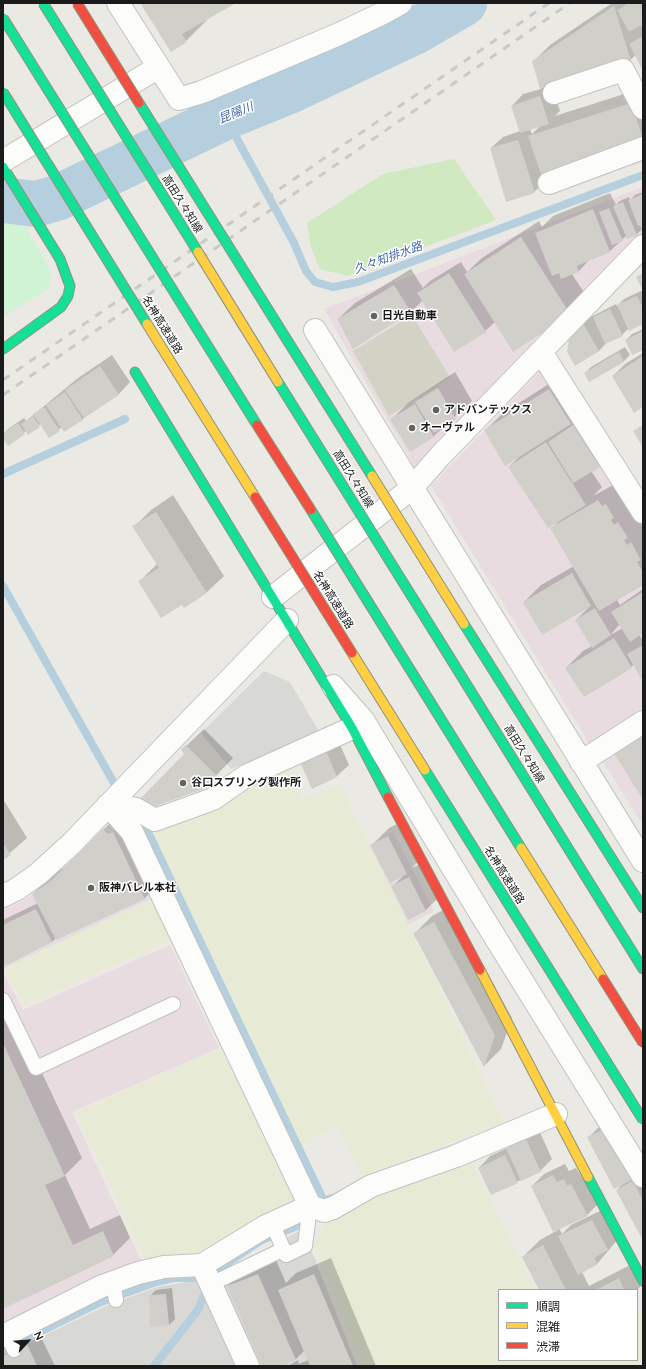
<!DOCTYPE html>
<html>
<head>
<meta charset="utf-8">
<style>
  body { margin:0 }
  #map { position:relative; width:646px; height:1369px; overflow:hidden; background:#eae9e3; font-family:Quicksand,"Noto Sans JP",sans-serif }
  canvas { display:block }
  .frame { position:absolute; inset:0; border:4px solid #1b1b1b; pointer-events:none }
  .legend { position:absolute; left:498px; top:1289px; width:140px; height:72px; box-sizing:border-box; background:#fff; border:1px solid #a4a4a4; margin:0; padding:5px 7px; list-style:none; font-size:12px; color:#1b1b1b }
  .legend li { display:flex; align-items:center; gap:8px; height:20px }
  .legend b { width:20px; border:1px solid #a4a4a4 }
  .north { position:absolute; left:8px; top:1321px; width:40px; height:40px; -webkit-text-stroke:3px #fff; paint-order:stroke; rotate:64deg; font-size:11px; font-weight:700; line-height:16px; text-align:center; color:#1b1b1b }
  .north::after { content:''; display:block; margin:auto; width:14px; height:18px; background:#1b1b1b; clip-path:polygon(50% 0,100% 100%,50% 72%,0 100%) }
</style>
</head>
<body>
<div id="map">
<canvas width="646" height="1369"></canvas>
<div class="frame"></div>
<ul class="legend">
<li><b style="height:5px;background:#16e098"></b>順調</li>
<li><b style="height:5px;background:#ffcf43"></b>混雑</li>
<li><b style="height:5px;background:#f24e42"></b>渋滞</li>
</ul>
<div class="north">N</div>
</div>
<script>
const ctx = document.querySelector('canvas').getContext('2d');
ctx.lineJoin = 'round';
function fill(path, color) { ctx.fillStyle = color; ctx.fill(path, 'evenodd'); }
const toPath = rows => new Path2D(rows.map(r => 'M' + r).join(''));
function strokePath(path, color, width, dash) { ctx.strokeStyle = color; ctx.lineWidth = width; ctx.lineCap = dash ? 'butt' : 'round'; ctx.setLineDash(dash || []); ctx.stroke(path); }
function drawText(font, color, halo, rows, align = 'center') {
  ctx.font = font + ' Quicksand,"Noto Sans JP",sans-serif'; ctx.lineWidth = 3; ctx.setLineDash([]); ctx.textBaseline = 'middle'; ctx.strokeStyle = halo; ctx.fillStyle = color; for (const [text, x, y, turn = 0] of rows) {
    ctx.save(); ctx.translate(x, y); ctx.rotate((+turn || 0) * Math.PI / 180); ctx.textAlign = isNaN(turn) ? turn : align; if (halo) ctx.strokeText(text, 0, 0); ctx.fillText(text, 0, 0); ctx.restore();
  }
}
fill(toPath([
  [303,1229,357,1366,256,1366,218,1274],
  [193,1281,209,1283,246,1366,3,1366,3,1355,106,1306,157,1287]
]), '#d9d8d5');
fill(toPath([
  [643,187,643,239,418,473,324,309],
  [540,371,643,527,643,716,592,748,431,486],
  [643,728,643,825,599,756],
  [103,829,108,834,118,829,151,899,3,969,3,910,23,901,51,881],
  [393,832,434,911,408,925,369,845],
  [170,945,219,1048,72,1112,142,1263,3,1331,3,972,23,1010]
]), '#e8dce1');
fill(toPath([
  [412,315,450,377,389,416,353,351]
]), '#d2d3c4');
fill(toPath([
  [289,769,303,799,340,784,504,1122,362,1176,338,1125,301,1146,250,1035,152,832,212,811,273,776],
  [151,899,171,940,24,1006,5,968],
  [221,1049,296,1206,200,1258,147,1264,76,1112],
  [471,1162,536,1290,499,1290,499,1360,637,1360,637,1306,643,1318,643,1366,362,1366,314,1244,325,1225,379,1194]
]), '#e7ebd5');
fill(toPath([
  [454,159,496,220,348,276,320,269,311,248,307,223,383,174]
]), '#d0e9c0');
fill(toPath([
  [3,223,26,227,51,272,49,288,3,317]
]), '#d0f2d5');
fill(toPath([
  [264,671,290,682,321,735,231,769,201,733],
  [290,1238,293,1243,301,1240,316,1271,272,1290,256,1256],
  [144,1295,146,1334,163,1351,150,1366,43,1366,32,1342,107,1307],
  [228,1335,241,1366,160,1366,160,1365]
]), '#d8d8d5');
fill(toPath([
  [142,3,234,3,206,19,207,20,186,41],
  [612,3,643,3,643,23,641,24,643,30,643,69,636,55,630,60,551,84,560,111,555,116,643,88,643,144,546,181,534,192,491,148,503,137,520,131,512,106,523,94,541,89,533,62,550,45],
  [540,126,532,134,530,129],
  [643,192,643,223,640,224,642,229,636,235,626,236,609,252,590,259,579,271,572,274,583,291,567,309,495,322,485,331,423,300,411,312,354,347,338,319,355,303,411,269,423,288,430,281,461,262,467,272,482,258,539,221,542,227,553,216,610,193,616,205,620,201,629,197,630,200,635,195],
  [643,290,643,323,629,328,622,335,607,342,599,351,575,364,571,333,583,321,616,304,617,306,624,299],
  [643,329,643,349,626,340,632,334],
  [625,347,630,355,624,361,590,381,585,373,591,367],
  [643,353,643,406,613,376,625,364],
  [112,355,130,382,119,394,65,431,62,427,49,437,41,424,26,431,8,444,3,437,3,434,8,429,24,418,26,421,78,378],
  [455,372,472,401,434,436,410,450,391,420,408,403],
  [566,373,579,417,590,409,616,449,599,466,591,471,602,487,593,496,615,484,643,522,641,524,643,527,643,584,617,600,620,605,643,589,643,632,639,635,643,640,643,680,634,664,631,667,566,668,583,651,592,646,576,620,590,606,524,602,541,585,574,566,551,529,559,521,509,467,520,456,485,431,502,414],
  [620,624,623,628,612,634,612,633],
  [173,495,224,576,207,592,184,607,183,604,140,581,157,564,134,527,151,510],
  [204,729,233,758,203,789,182,750],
  [338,740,349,765,337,776,312,787,313,751],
  [3,799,27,838,3,859],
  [120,813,161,881,145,898,56,939,56,938,52,942,3,960,3,920,38,903,33,894,50,877,68,865],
  [405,820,423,856,412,868,426,861,442,894,425,911,393,886,404,875,372,845,389,828],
  [451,906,512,1018,501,1049,484,1066,415,933,432,916],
  [3,990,82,1158,65,1175,90,1229,120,1215,130,1238,113,1255,3,1308],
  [537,1126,552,1159,540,1171,491,1194,479,1168,490,1156,507,1148],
  [600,1126,643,1184,643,1238,617,1190,622,1184,588,1138],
  [565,1164,569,1171,576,1168,599,1203,587,1215,559,1228,562,1234,571,1225,604,1209,619,1238,597,1264,582,1272,589,1286,636,1262,643,1284,637,1290,540,1290,523,1257,540,1240,558,1230,532,1186,544,1174],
  [275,1258,286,1283,296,1273,331,1258,376,1366,288,1366,298,1360,299,1364,308,1360,304,1351,296,1359,281,1366,263,1366,228,1286,245,1269],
  [172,1288,175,1319,169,1325,150,1296,156,1290],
  [39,1333,55,1366,3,1366,3,1351]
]), '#0003');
strokePath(toPath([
  [225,117,294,243,306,271,315,282,333,287,358,282,643,175],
  [3,474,125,419],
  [3,586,114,783],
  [140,823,147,830,322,1197,325,1200,333,1198],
  [3,1350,101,1302,156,1282,174,1278,194,1278,223,1266,262,1240,295,1227,310,1218],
  [154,1366,198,1310,206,1290,203,1287]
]), '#b5cfde', 8);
strokePath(toPath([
  [3,200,36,204,57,198,225,117,287,92,414,32,464,3]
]), '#b5cfde', 46);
fill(toPath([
  [140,3,236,3,182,34,187,42,171,52],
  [629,3,641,3,643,24,629,32,617,10],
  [614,6,631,61,540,89,532,61],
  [643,36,643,71,629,44],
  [540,96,549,124,520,133,511,106],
  [631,103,643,139,542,177,528,136],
  [518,140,535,193,506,202,490,148],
  [643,194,643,224,638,226,628,200],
  [623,202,637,235,627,239,613,206],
  [609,208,623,241,612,245,599,212],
  [593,209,610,252,577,266,579,272,561,279,559,273,552,276,535,233],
  [521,237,567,309,551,327,513,352,464,274],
  [449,273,486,332,454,352,417,293],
  [643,273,643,291,636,277],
  [394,285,411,312,353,349,337,319],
  [637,296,643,308,643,324,629,331,617,305],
  [610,309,623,336,605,344,593,317],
  [584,325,599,351,575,366,567,352,570,333],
  [643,331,643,350,632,355,625,340],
  [619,352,624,362,589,382,584,373],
  [643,356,643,407,634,413,612,376],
  [100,366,119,395,84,418,65,390],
  [438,388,456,419,434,433,415,402],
  [549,389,571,424,505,466,484,430],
  [65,392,83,420,64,432,46,405],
  [415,404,434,437,410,452,390,419],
  [44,407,60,431,49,438,33,414],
  [33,416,40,427,28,435,21,424],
  [18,423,25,434,8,446,3,439,3,433],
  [573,425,600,467,573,483,548,442],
  [643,425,643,447,633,431],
  [546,442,586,505,548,528,508,467],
  [598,500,602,506,606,504,614,518,611,520,614,525,618,522,628,538,624,540,627,545,631,542,641,560,637,562,643,572,643,585,599,611,550,528],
  [156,512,207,593,184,608,182,605,161,618,138,581,159,568,132,526],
  [572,573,591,606,542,635,523,602],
  [643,592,643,633,630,642,611,612],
  [595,608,611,635,592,648,575,620],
  [614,638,632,668,584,697,565,668],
  [643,645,643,682,627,654],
  [643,734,643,800,614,753],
  [186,745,217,776,203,789,148,809,139,800,184,754,181,749],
  [326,751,337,777,312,789,300,762],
  [103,829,108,834,113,832,145,899,56,940,32,894,51,881],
  [388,836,407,874,390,883,370,845],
  [3,843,11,855,3,860],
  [409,877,426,911,408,920,391,886],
  [36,909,52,942,5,966,3,962,3,925],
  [434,922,495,1035,484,1067,413,933],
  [3,1043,65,1176,45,1185,73,1245,103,1231,114,1256,3,1309],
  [602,1130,615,1154,632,1180,614,1189,587,1137],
  [525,1137,541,1172,521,1181,505,1146],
  [505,1155,518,1183,491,1195,478,1168],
  [553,1175,557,1182,564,1179,567,1186,571,1184,588,1216,553,1232,531,1186],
  [633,1181,643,1201,643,1207,639,1209,643,1208,643,1222,635,1226,616,1190],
  [592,1220,608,1250,594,1258,598,1264,578,1275,558,1236],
  [643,1222,643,1240,635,1226],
  [543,1245,566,1290,539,1290,522,1257],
  [258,1274,296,1360,283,1366,262,1366,227,1286],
  [314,1274,353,1366,310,1366,278,1290],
  [619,1278,624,1290,596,1290],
  [166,1294,169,1325,150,1327,149,1295],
  [27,1344,37,1366,3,1366,3,1356]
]), '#d0cfca');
const lane = toPath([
  [3,1000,36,1068,173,1004],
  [272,1223,286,1255,305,1246,310,1206],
  [113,1282,116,1300],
  [211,1284,284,1249],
  [7,1334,14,1350]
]);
const street = toPath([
  [118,3,179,99,202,92,339,34,381,14,401,3],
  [554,93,623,70,643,108],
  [3,161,157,68],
  [549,183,643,148],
  [315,330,643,861],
  [541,352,643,512],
  [273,597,412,488,440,456,643,246],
  [333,686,363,720,482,916,643,1176],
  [581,762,643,722],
  [108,805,132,832,310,1206,324,1211,333,1208,371,1186,456,1156,556,1114],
  [108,805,136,809,155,820,213,799,246,776,352,728],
  [3,896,17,889,38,874,71,844,287,620],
  [202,1265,248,1366],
  [3,1336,100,1287,138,1273,164,1267,202,1265,266,1226,310,1206]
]);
const fast = toPath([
  [3,167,60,259,70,286,68,296,61,307,3,349],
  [135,372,352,728,388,797],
  [464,624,643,908],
  [439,640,643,969],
  [588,1177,643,1281]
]);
const slow = toPath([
  [480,970,588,1177]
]);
const jam = toPath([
  [388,797,480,970]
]);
strokePath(lane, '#c2c2bf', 16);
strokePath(street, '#c2c2bf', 24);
strokePath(fast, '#8e937b', 11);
strokePath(slow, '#8e937b', 11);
strokePath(jam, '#8e937b', 11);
strokePath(lane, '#fcfcfb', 14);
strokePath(street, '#fcfcfb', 22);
strokePath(fast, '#16e098', 9);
strokePath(slow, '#ffcf43', 9);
strokePath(jam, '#f24e42', 9);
strokePath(toPath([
  [3,380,549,3],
  [3,395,570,3]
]), '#c9c9c8', 3, [8, 8]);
const fastBridge = toPath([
  [43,3,198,252],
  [3,18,257,425],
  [3,92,147,324],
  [139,103,372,476],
  [278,382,439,640],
  [311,510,521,848],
  [425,770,643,1120]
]);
const slowBridge = toPath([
  [198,252,278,382],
  [147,324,255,497],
  [372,476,464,624],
  [352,653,425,770],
  [521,848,603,979]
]);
const jamBridge = toPath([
  [77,3,139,103],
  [257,425,311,510],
  [255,497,352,653],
  [603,979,643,1043]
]);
strokePath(fastBridge, '#8e937b', 11, []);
strokePath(slowBridge, '#8e937b', 11, []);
strokePath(jamBridge, '#8e937b', 11, []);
strokePath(fastBridge, '#16e098', 9);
strokePath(slowBridge, '#ffcf43', 9);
strokePath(jamBridge, '#f24e42', 9);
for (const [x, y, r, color] of [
  [374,316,4,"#636361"],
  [436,410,4,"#636361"],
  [412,428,4,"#636361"],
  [183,783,4,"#636361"],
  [91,888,4,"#636361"]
]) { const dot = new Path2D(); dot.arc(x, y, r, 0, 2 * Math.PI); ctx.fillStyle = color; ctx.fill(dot); strokePath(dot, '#fff', 1.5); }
drawText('11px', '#1b1b1b', '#fff', [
  ["高田久々知線",182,204,58],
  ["名神高速道路",162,325,58],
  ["高田久々知線",353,479,58],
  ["名神高速道路",333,600,58],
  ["高田久々知線",524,754,58],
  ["名神高速道路",504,875,58]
]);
drawText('bold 11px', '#1b1b1b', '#fff', [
  ["日光自動車",382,316],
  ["アドバンテックス",444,410],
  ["オーヴァル",420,428],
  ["谷口スプリング製作所",191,783],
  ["阪神バレル本社",99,888]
], 'left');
drawText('italic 12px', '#4668ab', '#fff', [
  ["昆陽川",236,113,-23],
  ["久々知排水路",388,258,-20]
]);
</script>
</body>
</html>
